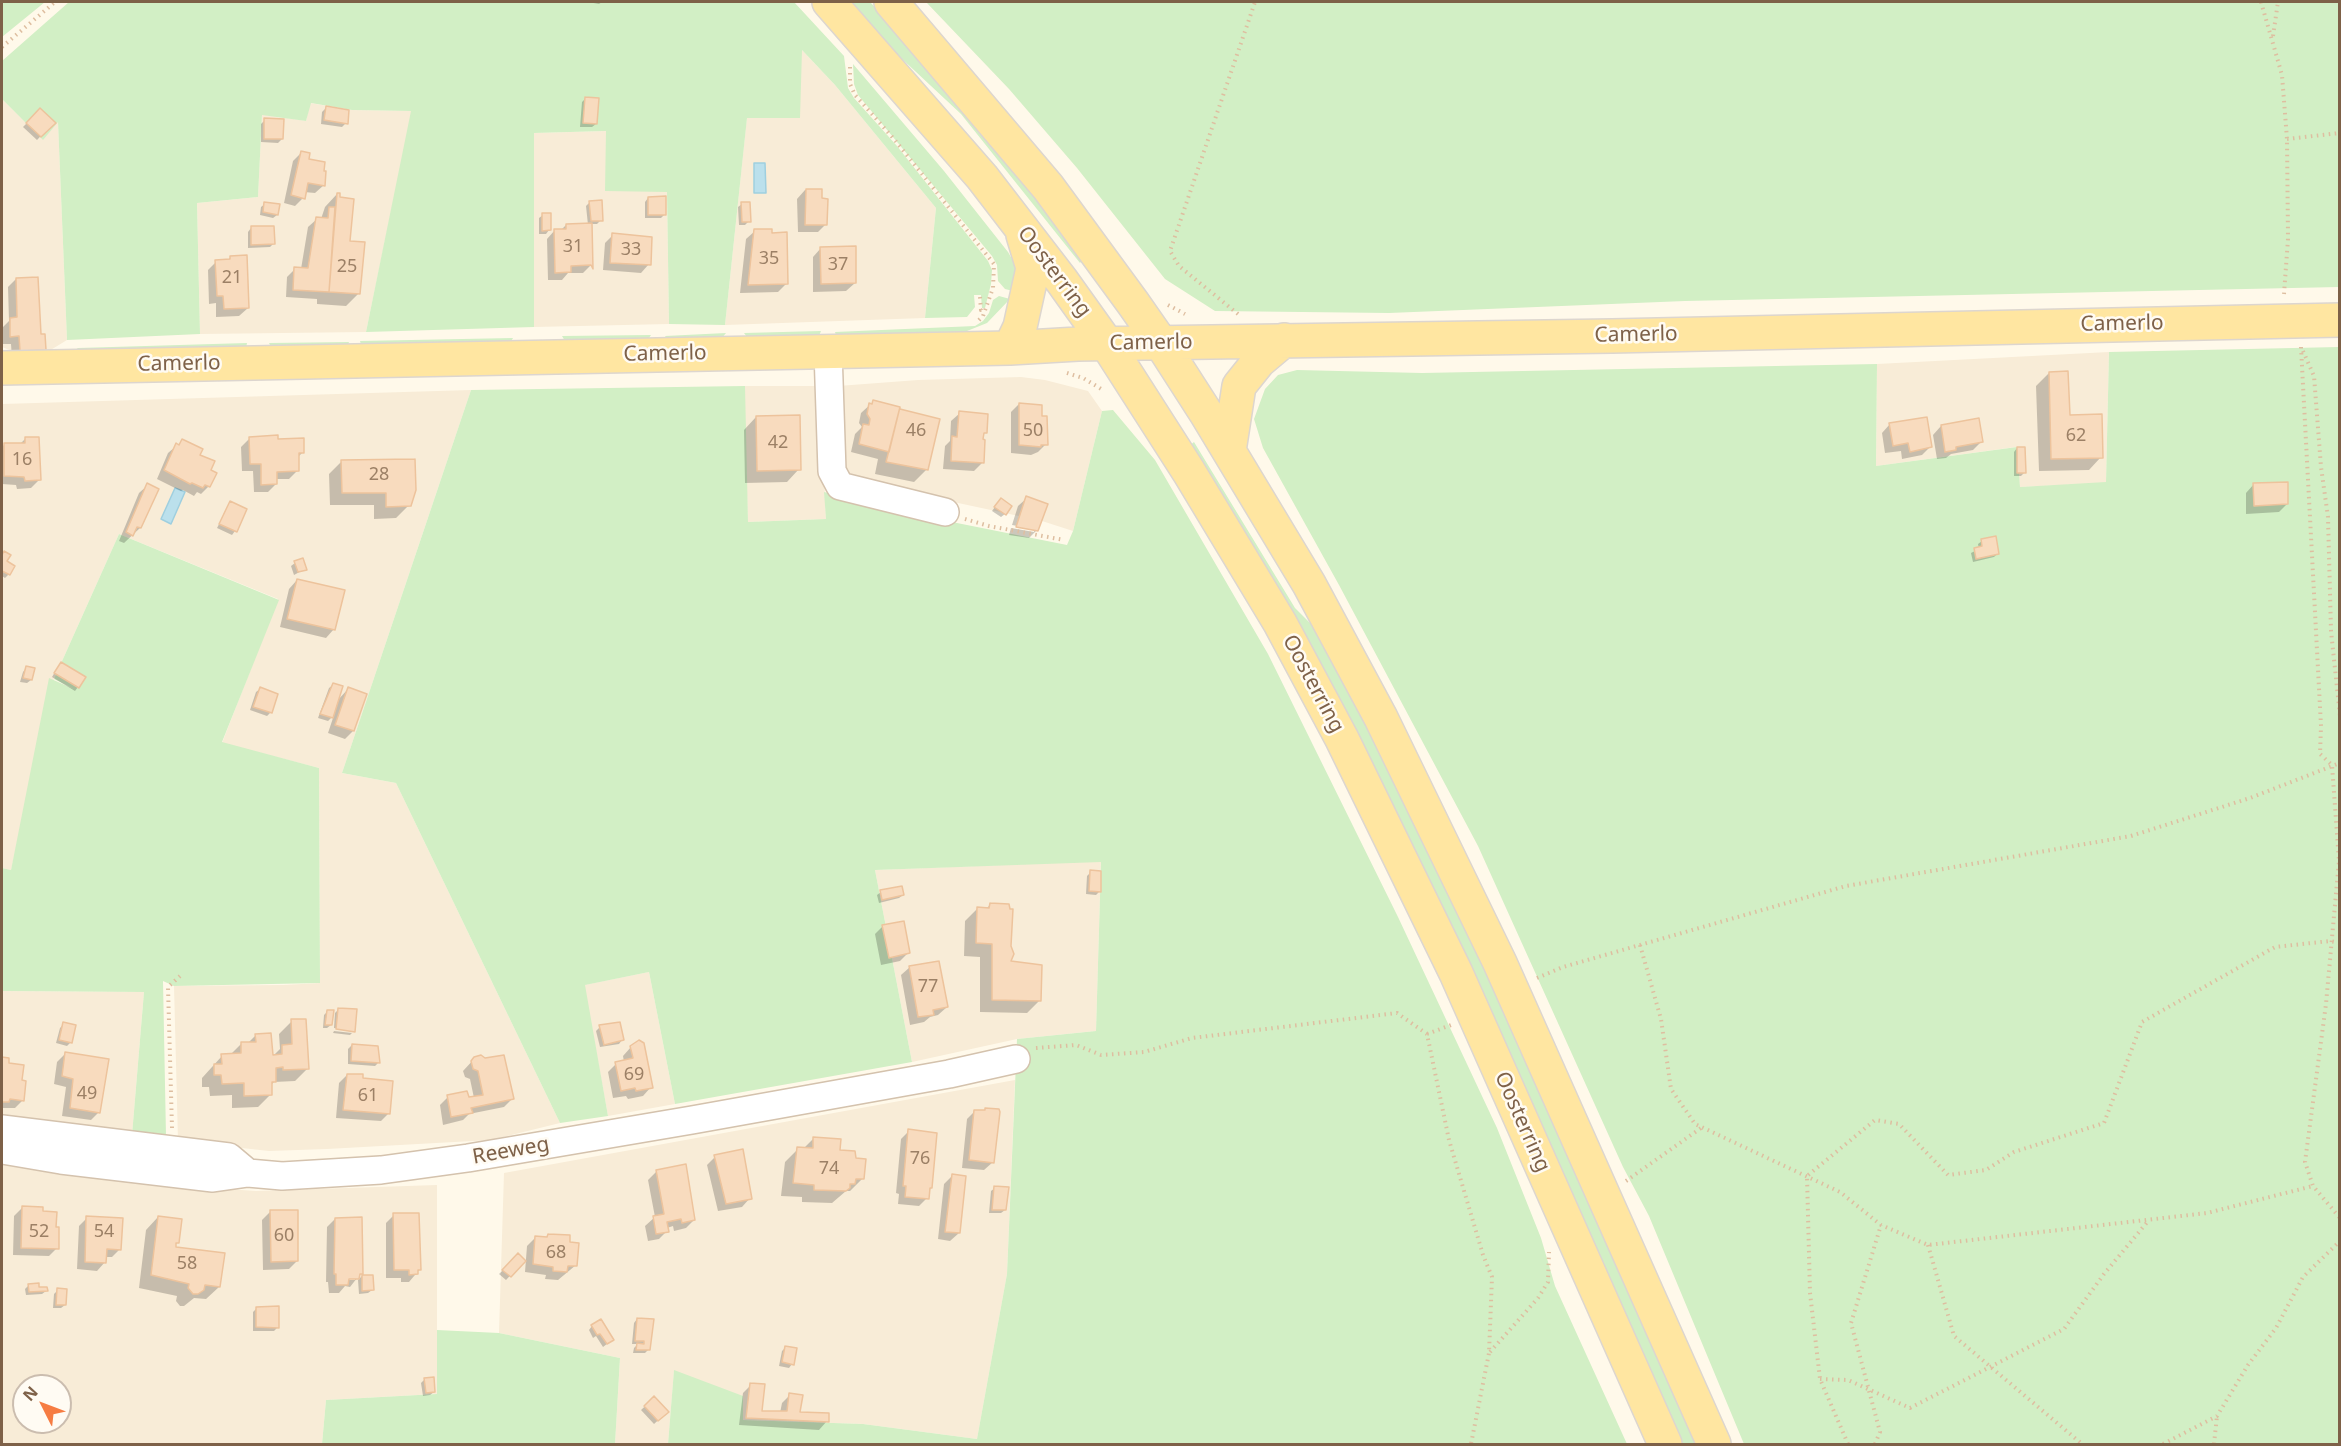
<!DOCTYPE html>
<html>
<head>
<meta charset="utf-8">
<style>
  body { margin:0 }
  #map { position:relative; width:2341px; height:1446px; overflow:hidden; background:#fff9ea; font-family:"Noto Sans",sans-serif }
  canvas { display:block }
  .frame { position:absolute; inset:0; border:3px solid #7e6148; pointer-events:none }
  .north { position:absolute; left:12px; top:1374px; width:60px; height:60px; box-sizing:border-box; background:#fffbf3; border:2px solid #cbbdaf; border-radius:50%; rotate:312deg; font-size:16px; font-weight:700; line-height:24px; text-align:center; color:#7e6148 }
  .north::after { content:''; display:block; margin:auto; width:21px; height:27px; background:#f67c42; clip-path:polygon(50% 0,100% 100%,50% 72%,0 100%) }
</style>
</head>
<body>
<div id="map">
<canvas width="2341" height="1446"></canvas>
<div class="frame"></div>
<div class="north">N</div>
</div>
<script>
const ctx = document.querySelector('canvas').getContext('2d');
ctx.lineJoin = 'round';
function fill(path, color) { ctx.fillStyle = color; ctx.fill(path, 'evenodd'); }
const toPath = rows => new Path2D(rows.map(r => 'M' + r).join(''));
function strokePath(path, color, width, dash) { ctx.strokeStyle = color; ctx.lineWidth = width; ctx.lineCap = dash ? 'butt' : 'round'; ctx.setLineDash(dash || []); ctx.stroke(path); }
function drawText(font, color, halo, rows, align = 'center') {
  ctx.font = font + ' "Noto Sans",sans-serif'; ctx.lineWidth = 5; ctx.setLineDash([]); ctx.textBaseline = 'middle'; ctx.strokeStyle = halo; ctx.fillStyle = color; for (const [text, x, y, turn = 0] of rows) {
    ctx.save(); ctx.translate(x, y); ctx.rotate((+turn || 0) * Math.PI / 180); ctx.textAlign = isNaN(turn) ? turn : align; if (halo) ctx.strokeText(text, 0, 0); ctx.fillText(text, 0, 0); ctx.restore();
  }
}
fill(toPath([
  [801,49,835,85,936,208,925,318,725,325,747,117],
  [2,99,43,139,58,121,67,340,49,351,17,353,2,347],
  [310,103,352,110,412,111,366,332,200,334,197,203,258,197,262,114,306,121],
  [607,131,667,192,669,324,534,327,534,133],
  [2109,352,2106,483,2020,487,2016,447,1876,466,1877,364],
  [1021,377,1045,380,1088,391,1102,411,1073,531,1042,521,921,495,840,474,838,386,918,380],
  [743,386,820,386,826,519,748,522],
  [471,390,342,773,396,783,560,1123,491,1140,327,1149,269,1151,178,1141,174,986,283,985,320,983,319,768,222,743,278,599,119,534,54,679,11,870,2,868,2,404],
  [1101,861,1096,1031,1017,1039,912,1062,875,870],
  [649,972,675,1104,608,1116,584,985],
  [2,991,144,992,132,1135,2,1120],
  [1015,1080,1007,1274,977,1439,863,1424,743,1420,674,1371,668,1444,615,1444,620,1358,499,1333,504,1173],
  [2,1162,140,1183,256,1191,437,1185,437,1394,326,1400,322,1444,2,1444],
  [24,1386,60,1386,60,1422,24,1422]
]), '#f8ecd7');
fill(toPath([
  [2,2,45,2,2,37],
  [69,2,794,2,844,56,848,88,854,98,897,146,988,261,992,270,991,284,985,308,982,308,981,295,974,295,975,307,967,317,925,318,936,208,835,85,802,50,800,118,747,118,725,325,669,324,667,192,605,191,606,131,534,133,534,327,366,332,411,111,352,110,311,103,306,121,262,115,258,197,197,203,200,334,67,340,58,122,43,140,2,99,2,61],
  [849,2,870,2,927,63,1015,169,1084,258,1080,263,961,114,900,57],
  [926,2,2339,2,2339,287,1685,301,1389,313,1215,311,1165,279,1077,168,1009,89],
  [853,64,944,171,1008,252,1019,271,1013,291,1005,289,998,281,997,265,992,256,858,95,854,84],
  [999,296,1010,299,987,323,967,331,951,334,837,338,835,332,975,326,983,321,989,313,993,300],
  [821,331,817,341,747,337,744,333],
  [726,333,717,344,671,345,665,336],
  [651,335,647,341,568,346,562,336],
  [513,338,508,347,362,347,360,341],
  [349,342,347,347,271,347,269,343],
  [247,343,246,348,64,357,78,348],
  [2339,347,2339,1444,1744,1444,1649,1216,1623,1167,1478,846,1339,585,1263,448,1254,419,1265,389,1278,375,1297,370,1422,373,1877,364,1876,466,2017,447,2020,487,2106,482,2109,352],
  [745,386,748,522,826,519,824,492,927,517,1067,545,1073,531,1102,411,1113,410,1155,460,1268,654,1398,917,1497,1128,1541,1238,1555,1286,1627,1444,668,1444,674,1370,743,1396,743,1420,863,1424,977,1439,1007,1274,1017,1039,1096,1031,1101,862,875,870,912,1062,675,1104,649,972,585,985,608,1116,560,1123,396,783,342,773,471,390],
  [1194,442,1295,608,1322,635,1451,887,1699,1444,1679,1444,1188,447],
  [119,534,279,600,222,742,319,768,320,983,174,986,163,981,166,1136,132,1135,144,992,2,991,2,868,11,870,49,678,74,689,54,679],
  [437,1330,499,1333,620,1358,615,1444,322,1444,326,1400,437,1394]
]), '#d2efc5');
const water = toPath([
  [754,163,765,163,766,193,754,193,754,163],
  [175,488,185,492,171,524,161,519,175,488]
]);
fill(water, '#bbe0ec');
strokePath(water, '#9fcfdf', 1.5);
fill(toPath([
  [588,2,602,2,599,4],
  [585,99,596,124,592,127,580,127,582,102],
  [326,108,346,123,342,127,321,124,322,112],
  [40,110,53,123,37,140,23,127],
  [265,120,282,139,278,143,261,142,261,124],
  [301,153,322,172,324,185,315,193,304,192,303,198,295,206,284,203,293,161],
  [805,190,820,190,826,224,818,232,798,232,797,199],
  [337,194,359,293,346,306,317,304,317,299,286,297,287,277,295,269,301,269,308,227,317,219,321,219,325,207],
  [648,198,665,214,661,218,645,218,645,202],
  [590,202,601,220,597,224,590,224,591,265,583,273,568,273,562,280,548,280,547,239,555,230,561,230,566,225,588,225,586,206],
  [265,204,277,215,273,218,260,215,261,207],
  [742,204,749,221,745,225,739,225,738,207],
  [543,215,549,230,546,234,539,234,539,218],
  [251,228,273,244,270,247,248,248,248,232],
  [755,231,786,284,778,292,740,293,746,239],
  [613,235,649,264,641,273,603,270,605,243],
  [821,248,855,283,846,291,813,292,813,257],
  [231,257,248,308,239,316,216,317,216,303,209,304,208,270,216,262,227,261],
  [16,279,44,350,36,358,12,359,11,344,3,344,2,328,9,321,8,287],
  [2049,373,2068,417,2101,457,2089,470,2039,471,2036,386],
  [873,402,927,469,914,482,875,474,878,459,851,452,855,434,862,427,859,423,861,413],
  [1019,404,1046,444,1038,452,1031,455,1011,453,1011,412],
  [960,413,986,432,982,435,982,463,974,471,943,469,945,446,950,441,951,421],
  [756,417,799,469,787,482,745,483,744,430],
  [1890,424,1930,447,1922,455,1902,459,1901,451,1885,453,1882,433],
  [1941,426,1981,442,1973,450,1951,454,1946,458,1937,459,1933,435],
  [250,438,277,440,303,452,297,458,297,471,289,479,276,479,276,484,268,492,254,492,253,471,242,471,241,447],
  [25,439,39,480,31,488,17,489,16,485,2,484,2,447,4,445,19,445],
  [182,441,198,455,209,471,209,486,201,494,197,492,194,496,183,490,181,491,157,479,168,453],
  [2017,448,2025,472,2021,476,2014,476,2014,452],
  [342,461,409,505,396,518,374,519,374,505,330,505,329,474],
  [2254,484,2287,504,2279,512,2246,514,2246,493],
  [148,485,140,528,124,543,119,541,139,493],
  [1027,498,1037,530,1029,538,1009,535,1011,528,1034,532,1034,529,1012,525,1018,506],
  [230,503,235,531,232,535,217,528],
  [998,503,1005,514,1001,517,992,511],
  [1982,541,1997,554,1994,557,1973,562,1971,553,1979,549,1978,544],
  [5,553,9,574,5,578,2,576,2,556],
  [295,563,305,569,294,575,291,566],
  [297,580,334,629,326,638,280,627,289,589],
  [58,667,78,687,75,691,52,677],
  [26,668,31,680,27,683,20,682,23,672],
  [333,685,337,701,348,689,353,731,345,739,328,733,334,715,328,721,318,718,329,688],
  [260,689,276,695,270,713,267,716,250,710,256,692],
  [1091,872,1100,891,1096,895,1086,894,1087,876],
  [881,892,903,895,899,898,879,903,877,895],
  [990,905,1009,962,1039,1001,1027,1013,980,1012,980,957,964,956,965,921,977,909,986,909],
  [883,926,908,953,900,961,881,965,875,934],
  [910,967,947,1007,938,1015,930,1017,924,1022,910,1025,901,975],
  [339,1009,354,1031,353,1032,353,1030,334,1028,335,1013],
  [328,1011,331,1025,327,1028,323,1028,324,1015],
  [292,1021,308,1068,295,1081,274,1082,270,1086,270,1095,258,1107,232,1108,232,1095,210,1096,209,1087,202,1087,202,1078,222,1056,230,1055,241,1044,248,1043,256,1035,272,1057,280,1049,279,1034],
  [64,1024,71,1042,67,1046,56,1043,60,1028],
  [600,1027,622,1040,619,1044,600,1047,596,1031],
  [334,1031,352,1033,350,1035,333,1033],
  [352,1045,378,1063,375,1066,348,1064,348,1049],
  [631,1047,651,1087,643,1096,628,1099,626,1096,613,1098,608,1072,616,1064,624,1062,623,1056],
  [65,1054,99,1112,91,1120,62,1116,66,1087,54,1084,57,1062],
  [2,1058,8,1059,7,1065,21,1081,23,1100,15,1108,2,1108],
  [475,1058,512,1099,504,1107,469,1114,463,1120,443,1125,440,1105,448,1097,474,1098,470,1079,465,1077,463,1071],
  [347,1075,362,1080,389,1113,381,1121,336,1118,339,1083],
  [975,1111,993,1162,984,1170,962,1168,967,1119],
  [909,1131,931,1187,927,1198,919,1206,898,1204,899,1194,896,1193,901,1139],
  [814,1138,839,1152,863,1178,850,1191,846,1191,832,1203,802,1202,802,1197,781,1196,785,1162,798,1149,803,1149],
  [715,1157,750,1198,742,1207,718,1211,707,1165],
  [657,1171,694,1220,686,1228,674,1231,673,1226,667,1228,667,1231,659,1239,648,1241,645,1226,655,1217,648,1180],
  [953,1175,959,1233,950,1241,938,1239,944,1184],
  [995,1188,1005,1210,1001,1213,989,1213,991,1191],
  [22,1208,57,1248,49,1256,13,1255,14,1216],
  [270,1212,297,1261,289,1269,263,1270,262,1220],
  [394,1215,420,1269,409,1282,401,1282,401,1278,386,1278,386,1223],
  [158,1217,178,1242,172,1248,219,1287,206,1299,194,1298,184,1306,180,1306,176,1301,177,1296,139,1288,146,1230],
  [87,1218,120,1249,112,1257,105,1257,105,1262,97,1271,77,1269,79,1226],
  [335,1219,361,1273,350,1287,345,1286,339,1293,329,1293,328,1282,326,1282,327,1227],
  [355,1277,355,1280,341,1280],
  [548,1236,576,1265,558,1280,545,1279,546,1275,525,1272,527,1246,535,1238,546,1238],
  [518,1256,524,1261,506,1280,499,1274],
  [362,1276,372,1290,368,1293,359,1294,358,1280],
  [29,1285,38,1289,46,1291,42,1294,26,1295,25,1289],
  [58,1290,65,1305,61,1308,53,1308,54,1294],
  [257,1308,278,1327,274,1331,253,1331,253,1312],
  [637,1319,649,1349,645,1353,633,1353,634,1348,638,1344,632,1344,634,1323],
  [592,1326,612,1340,603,1347,596,1336,593,1338,589,1330],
  [785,1348,792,1364,789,1368,779,1366,782,1351],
  [425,1379,434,1392,430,1395,423,1396,421,1383],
  [751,1385,760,1412,780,1413,782,1403,790,1395,799,1413,827,1421,819,1430,739,1425,743,1393],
  [654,1398,667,1412,654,1424,641,1410]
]), '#0003');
const building = toPath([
  [585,97,599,98,597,124,583,123,585,97],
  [326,106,349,110,348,124,324,120,326,106],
  [40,108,56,123,41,137,26,123,40,108],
  [264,118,284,119,283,139,264,139,264,118],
  [301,151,310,153,309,159,325,162,324,171,326,171,325,186,308,183,305,199,291,195,301,151],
  [806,189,822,189,822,198,828,199,827,225,805,225,806,189],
  [337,193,340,193,340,197,354,199,350,241,365,242,360,294,329,292,337,193],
  [666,196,666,215,648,215,648,197,666,196],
  [602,200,603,221,591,221,589,201,602,200],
  [264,202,280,204,278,215,263,212,264,202],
  [741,202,750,202,751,222,742,222,741,202],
  [329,207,335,207,329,292,293,290,294,267,308,268,316,217,328,218,329,207],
  [542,213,551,213,551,230,542,231,542,213],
  [592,223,593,269,591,265,571,266,571,272,555,273,554,229,566,229,566,224,592,223],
  [251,226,274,226,275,244,251,245,251,226],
  [754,229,772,229,772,233,787,232,788,284,748,285,754,229],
  [612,233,652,237,651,265,610,263,612,233],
  [856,246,856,283,821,284,820,247,856,246],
  [247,255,249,308,224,309,223,296,217,296,215,260,230,259,230,256,247,255],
  [38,277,41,334,45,334,46,350,20,351,19,336,10,337,10,318,17,317,16,278,38,277],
  [2068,371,2070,415,2102,414,2103,458,2051,459,2049,372,2068,371],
  [873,400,900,407,889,452,859,444,863,424,869,425,870,419,867,414,869,403,872,404,873,400],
  [1019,403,1042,405,1042,416,1047,416,1048,445,1041,445,1041,447,1019,445,1019,403],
  [900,407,900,409,940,419,928,470,886,462,900,407],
  [959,411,988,414,987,433,984,433,983,439,985,440,984,463,951,461,952,436,957,437,959,411],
  [800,415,801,470,757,471,756,416,800,415],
  [1927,417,1932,447,1910,452,1908,443,1893,446,1889,423,1927,417],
  [1979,418,1983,442,1956,447,1956,450,1945,452,1941,425,1979,418],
  [278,435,278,439,304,438,304,453,299,453,299,471,277,472,277,484,261,485,261,464,250,464,249,437,278,435],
  [25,437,39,437,41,480,25,481,24,477,4,476,4,443,25,443,25,437],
  [182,439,203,449,200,455,215,461,211,470,217,473,210,487,205,485,203,488,192,483,190,484,164,470,176,443,179,445,182,439],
  [2017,447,2025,447,2026,473,2017,473,2017,447],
  [415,459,416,490,411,506,386,507,386,493,342,493,341,460,415,459],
  [2288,482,2288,504,2254,506,2253,483,2288,482],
  [147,483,159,489,141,528,137,527,133,536,126,532,147,483],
  [1026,496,1048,504,1038,531,1016,527,1026,496],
  [1001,498,1012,506,1006,515,994,507,1001,498],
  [230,501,247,509,237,532,219,524,230,501],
  [1996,536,1999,554,1976,559,1974,548,1982,546,1981,539,1996,536],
  [4,551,11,555,7,561,15,566,10,575,2,571,2,555,4,551],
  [303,558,307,570,298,572,294,561,303,558],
  [297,579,345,590,335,630,287,619,297,579],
  [61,662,86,677,79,688,54,673,61,662],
  [26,666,35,668,32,680,23,678,26,666],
  [333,683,343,686,333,718,320,714,333,683],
  [260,687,278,694,272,713,253,707,260,687],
  [348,687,367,694,354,731,335,725,348,687],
  [1090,870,1101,871,1101,892,1089,891,1090,870],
  [902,886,904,895,882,900,880,890,902,886],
  [990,903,1009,904,1010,909,1013,909,1011,946,1014,954,1011,961,1042,965,1041,1001,992,1000,992,944,976,943,977,907,989,908,990,903],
  [904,921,910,953,889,958,882,925,904,921],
  [939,961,948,1007,933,1010,934,1015,918,1017,909,966,939,961],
  [338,1008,357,1009,355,1032,336,1029,338,1008],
  [327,1010,334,1010,332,1025,325,1025,327,1010],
  [291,1019,306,1019,309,1069,283,1070,283,1067,276,1068,276,1082,272,1082,272,1095,244,1096,244,1083,222,1084,221,1075,214,1075,214,1064,222,1064,221,1054,241,1053,241,1042,256,1042,255,1034,271,1033,273,1055,282,1054,282,1045,292,1044,291,1019],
  [63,1022,76,1025,72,1043,59,1040,63,1022],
  [620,1022,624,1040,604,1045,599,1025,620,1022],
  [639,1040,644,1043,653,1088,636,1091,635,1088,621,1091,615,1062,633,1058,630,1046,639,1040],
  [352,1044,378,1046,380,1063,351,1061,352,1044],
  [65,1052,109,1059,100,1113,70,1108,73,1079,62,1076,65,1052],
  [481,1055,485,1058,504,1055,514,1099,471,1108,473,1113,451,1117,447,1095,467,1091,469,1097,483,1095,478,1071,473,1069,471,1061,474,1057,481,1055],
  [2,1057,9,1058,9,1063,24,1065,22,1080,26,1081,24,1101,10,1099,9,1102,2,1102,2,1057],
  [347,1074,363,1074,363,1078,393,1081,390,1114,343,1110,347,1074],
  [985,1108,999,1109,1000,1112,994,1163,969,1160,974,1110,985,1110,985,1108],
  [908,1129,937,1133,932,1188,930,1188,929,1199,905,1197,906,1186,903,1186,908,1129],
  [813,1137,841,1139,840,1150,855,1151,856,1158,866,1159,864,1179,856,1179,855,1184,850,1184,850,1188,846,1191,814,1190,814,1185,793,1183,797,1147,813,1148,813,1137],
  [743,1149,752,1199,726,1204,714,1155,743,1149],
  [686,1164,695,1220,682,1223,681,1219,667,1222,669,1232,656,1234,653,1216,664,1214,656,1170,686,1164],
  [952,1174,966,1176,960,1233,945,1232,952,1174],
  [994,1186,1009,1187,1006,1210,992,1210,994,1186],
  [22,1206,43,1207,43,1211,57,1212,56,1227,59,1227,59,1249,21,1248,22,1206],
  [270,1210,298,1210,298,1261,271,1262,270,1210],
  [393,1213,419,1213,421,1270,418,1270,418,1274,409,1275,409,1270,394,1270,393,1213],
  [86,1216,123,1218,121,1250,107,1249,106,1263,85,1262,86,1216],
  [158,1216,182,1219,179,1243,176,1243,176,1247,225,1253,220,1287,205,1285,204,1290,198,1294,193,1294,188,1288,189,1284,151,1275,158,1216],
  [362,1217,363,1274,360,1274,359,1279,349,1279,348,1285,336,1285,336,1274,334,1274,335,1218,362,1217],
  [548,1234,570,1235,570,1242,579,1243,577,1266,568,1266,567,1272,553,1271,553,1267,533,1264,535,1236,547,1237,548,1234],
  [518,1253,526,1261,511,1277,502,1270,518,1253],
  [362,1275,373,1275,374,1290,362,1291,362,1275],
  [39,1283,39,1287,47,1287,48,1291,29,1292,28,1284,39,1283],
  [57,1288,67,1289,66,1305,56,1305,57,1288],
  [279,1306,279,1328,256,1327,256,1307,279,1306],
  [637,1318,654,1319,650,1350,636,1350,637,1343,644,1344,644,1341,635,1341,637,1318],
  [601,1319,614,1340,607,1344,600,1334,597,1335,591,1325,601,1319],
  [785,1346,797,1348,794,1365,782,1362,785,1346],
  [434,1377,435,1392,426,1393,424,1378,434,1377],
  [750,1383,765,1384,762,1411,787,1411,789,1393,803,1395,800,1412,829,1413,829,1422,746,1418,750,1383],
  [654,1396,669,1412,658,1421,644,1406,654,1396]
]);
fill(building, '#f8dbbe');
strokePath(building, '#edc39c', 1.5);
const minor = toPath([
  [828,351,832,471,840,486,945,512],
  [2,1129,229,1157,248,1173],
  [2,1150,61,1160,213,1178,248,1173,282,1176,381,1170,468,1158,692,1120,949,1074,1016,1059]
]);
const major = toPath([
  [829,2,982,177,1062,281,1107,344,1189,472,1280,623,1342,739,1456,973,1665,1444],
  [891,2,1048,187,1133,303,1161,343,1206,413,1309,584,1381,718,1500,963,1714,1444],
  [1010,348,1020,327,1033,268,1023,235],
  [2,368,1010,348,1078,344,1612,336,2340,320],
  [1229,451,1239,386,1259,361,1284,340]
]);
strokePath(minor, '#d4c2ad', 30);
strokePath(major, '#ddd6cf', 36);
strokePath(toPath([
  [2261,2,2282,75,2287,139,2288,239,2284,294],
  [2273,36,2278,2],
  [2,47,55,2],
  [850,67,850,84,855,95,894,139,994,264,993,288,983,316,977,322],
  [2287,139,2340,133],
  [980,297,981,310,986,310],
  [1168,305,1185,314],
  [1238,314,1179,266,1170,251,1255,2],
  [2301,347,2321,726,2320,754,2332,765,2339,861,2326,1004,2305,1162,2313,1186,2340,1218],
  [2303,351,2314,376,2321,467,2328,517,2331,631,2340,716],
  [1067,373,1083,378,1103,390],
  [965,519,989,526,1064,540],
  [1640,945,1661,1019,1671,1089,1695,1124,1840,1192,1881,1225,1928,1245,2207,1213,2313,1186],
  [1537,978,1563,967,1846,886,2131,836,2250,798,2340,763],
  [1427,1034,1451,1025],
  [1036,1048,1076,1045,1101,1055,1144,1052,1192,1038,1397,1013,1427,1034,1449,1140,1483,1255,1492,1277,1489,1353,1471,1444],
  [172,1128,168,987,180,976],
  [1626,1181,1701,1128],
  [1928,1245,1954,1336,2082,1444],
  [1490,1352,1538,1298,1548,1282,1549,1252],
  [1820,1379,1848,1380,1910,1408,2064,1329,2104,1274,2149,1220],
  [1848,1444,1820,1379,1810,1293,1807,1176,1875,1120,1899,1124,1948,1175,1986,1170,2014,1152,2104,1123,2142,1022,2275,947,2330,941,2340,943],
  [1875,1444,1880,1432,1851,1323,1881,1225],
  [2163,1444,2217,1416,2248,1365,2276,1328,2303,1277,2340,1241],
  [2214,1444,2217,1416]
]), '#debea0', 4, [1.5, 4.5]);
strokePath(minor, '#fff', 27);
strokePath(major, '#ffe6a1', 33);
drawText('18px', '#9c8066', null, [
  ["31",573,247],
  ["33",631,250],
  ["35",769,259],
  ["37",838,265],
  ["25",347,267],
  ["21",232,278],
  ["46",916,431],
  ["50",1033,431],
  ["62",2076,436],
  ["42",778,443],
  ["16",22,460],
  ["28",379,475],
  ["77",928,987],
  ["69",634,1075],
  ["49",87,1094],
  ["61",368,1096],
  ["76",920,1159],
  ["74",829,1169],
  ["52",39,1232],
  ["54",104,1232],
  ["60",284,1236],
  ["68",556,1253],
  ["58",187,1264]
]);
drawText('21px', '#7e6148', '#fffbf3', [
  ["Oosterring",1054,272,53],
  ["Camerlo",2122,324,-1],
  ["Camerlo",1636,335,-1],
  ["Camerlo",1151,343,-1],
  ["Camerlo",665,354,-1],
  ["Camerlo",179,364,-1],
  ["Oosterring",1313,684,62],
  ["Oosterring",1522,1122,66],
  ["Reeweg",511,1151,-10]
]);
</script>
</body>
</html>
